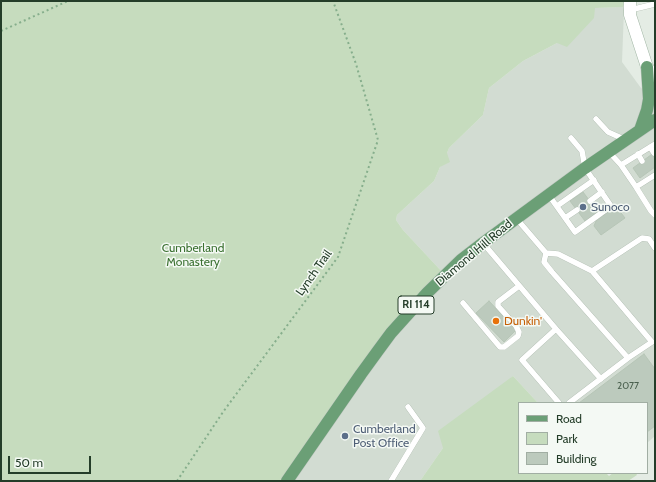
<!DOCTYPE html>
<html>
<head>
<meta charset="utf-8">
<style>
  body { margin:0 }
  #map { position:relative; width:656px; height:482px; overflow:hidden; background:#e4ece4; font-family:Cabin,sans-serif }
  canvas { display:block }
  .frame { position:absolute; inset:0; border:2px solid #243d29; pointer-events:none }
  .legend { position:absolute; left:518px; top:402px; width:130px; height:72px; box-sizing:border-box; background:#f4f9f4; border:1px solid #a1aea3; margin:0; padding:5px 7px; list-style:none; font-size:12px; color:#243d29 }
  .legend li { display:flex; align-items:center; gap:8px; height:20px }
  .legend b { width:20px; border:1px solid #a1aea3 }
  .scale { position:absolute; left:8px; top:456px; width:83px; height:18px; box-sizing:border-box; border:2px solid #243d29; border-top:0; padding-left:5px; font-size:12px; line-height:14px; white-space:nowrap; color:#243d29; -webkit-text-stroke:3px #f4f9f4; paint-order:stroke }
</style>
</head>
<body>
<div id="map">
<canvas width="656" height="482"></canvas>
<div class="frame"></div>
<ul class="legend">
<li><b style="height:5px;background:#6b9f76"></b>Road</li>
<li><b style="height:11px;background:#c6dcbe"></b>Park</li>
<li><b style="height:11px;background:#bccabd"></b>Building</li>
</ul>
<div class="scale">50 m</div>
</div>
<script>
const ctx = document.querySelector('canvas').getContext('2d');
ctx.lineJoin = 'round';
function fill(path, color) { ctx.fillStyle = color; ctx.fill(path, 'evenodd'); }
const toPath = rows => new Path2D(rows.map(r => 'M' + r).join(''));
function strokePath(path, color, width, dash) { ctx.strokeStyle = color; ctx.lineWidth = width; ctx.lineCap = dash ? 'butt' : 'round'; ctx.setLineDash(dash || []); ctx.stroke(path); }
function drawText(font, color, halo, rows, align = 'center') {
  ctx.font = font + ' Cabin,sans-serif'; ctx.lineWidth = 3; ctx.setLineDash([]); ctx.textBaseline = 'middle'; ctx.strokeStyle = halo; ctx.fillStyle = color; for (const [text, x, y, turn = 0] of rows) {
    ctx.save(); ctx.translate(x, y); ctx.rotate((+turn || 0) * Math.PI / 180); ctx.textAlign = isNaN(turn) ? turn : align; if (halo) ctx.strokeText(text, 0, 0); ctx.fillText(text, 0, 0); ctx.restore();
  }
}
fill(toPath([
  [620,7,623,7,624,10,622,62,641,88,655,97,655,436,647,443,647,403,538,403,513,376,443,448,420,481,283,481,360,369,445,275,403,230,396,220,397,215,434,181,440,167,447,153,449,148,483,115,489,88,523,61,557,43,595,8]
]), '#d2dcd2');
fill(toPath([
  [1,1,624,1,623,7,595,8,594,18,567,47,557,43,523,61,489,88,483,115,449,148,447,153,450,162,440,167,434,181,397,215,396,220,403,230,445,275,403,317,283,481,1,481],
  [513,376,538,403,519,403,519,473,606,473,609,476,613,473,636,473,637,475,628,481,420,481,443,448,438,431]
]), '#c6dcbe');
const building = toPath([
  [655,152,655,167,640,178,633,168,655,152],
  [583,192,598,212,585,221,570,201,583,192],
  [612,209,618,209,625,218,601,235,594,226,596,221,612,209],
  [489,301,516,330,504,342,476,313,489,301],
  [644,354,655,369,655,426,647,432,647,403,579,403,644,354]
]);
fill(building, '#bccabd');
strokePath(building, '#b7c6b7', 1);
const service = toPath([
  [630,10,655,4],
  [596,119,608,132,626,140],
  [650,147,654,153],
  [609,152,621,165,655,144],
  [638,154,642,161],
  [621,165,636,187,655,175],
  [636,187,651,211,655,215],
  [548,194,575,232,611,206,585,168,582,151,571,138],
  [590,201,602,192],
  [557,206,594,180],
  [516,218,546,253,558,254,592,271,652,342,628,358,569,403],
  [565,218,577,210],
  [483,243,556,329,522,360,559,403],
  [546,253,544,262,552,272,628,358],
  [592,271,642,238,649,239,655,248],
  [463,303,500,347,504,347,518,336,519,332,516,326,498,306,498,302,519,286],
  [556,329,601,379],
  [391,481,423,428,408,407]
]);
const secondary = toPath([
  [630,1,630,15,647,67,655,77]
]);
const primary = toPath([
  [640,130,647,110,649,99,647,67],
  [287,481,361,374,377,352,391,333,427,293,461,260,483,243,585,168,655,120]
]);
strokePath(service, '#a7b4a8', 6);
strokePath(secondary, '#a3b7a6', 13);
strokePath(primary, '#c2c9c3', 13);
strokePath(toPath([
  [1,31,68,1],
  [177,481,223,412,338,257,378,140,356,64,333,1]
]), '#86ae8c', 2, [2, 3]);
strokePath(service, '#fff', 5.5);
strokePath(secondary, '#fff', 12);
strokePath(primary, '#6b9f76', 12);
for (const [x, y, r, color] of [
  [583,207,4,"#5c6f8a"],
  [496,321,4,"#e8710a"],
  [345,436,4,"#5c6f8a"]
]) { const dot = new Path2D(); dot.arc(x, y, r, 0, 2 * Math.PI); ctx.fillStyle = color; ctx.fill(dot); strokePath(dot, '#f4f9f4', 1.5); }
drawText('10px', '#4a604e', null, [
  ["2077",628,386]
]);
for (const [x, y, w] of [
  [416,305,36]
]) { const box = new Path2D(); box.roundRect(x - w / 2, y - 9, w, 18, 3); ctx.fillStyle = '#f4f9f4'; ctx.fill(box); strokePath(box, '#243d29', 1); }
drawText('bold 11px', '#243d29', null, [
  ["RI 114",416,305]
]);
drawText('12px', '#4e5e75', '#f4f9f4', [
  ["Sunoco",591,207],
  ["Cumberland",353,429],
  ["Post Office",353,443]
], 'left');
drawText('12px', '#3b7131', '#f4f9f4', [
  ["Cumberland",193,248],
  ["Monastery",193,262]
]);
drawText('12px', '#243d29', '#f4f9f4', [
  ["Diamond Hill Road",474,253,-40],
  ["Lynch Trail",314,273,-55]
]);
drawText('12px', '#c56008', '#f4f9f4', [
  ["Dunkin'",504,321]
], 'left');
</script>
</body>
</html>
